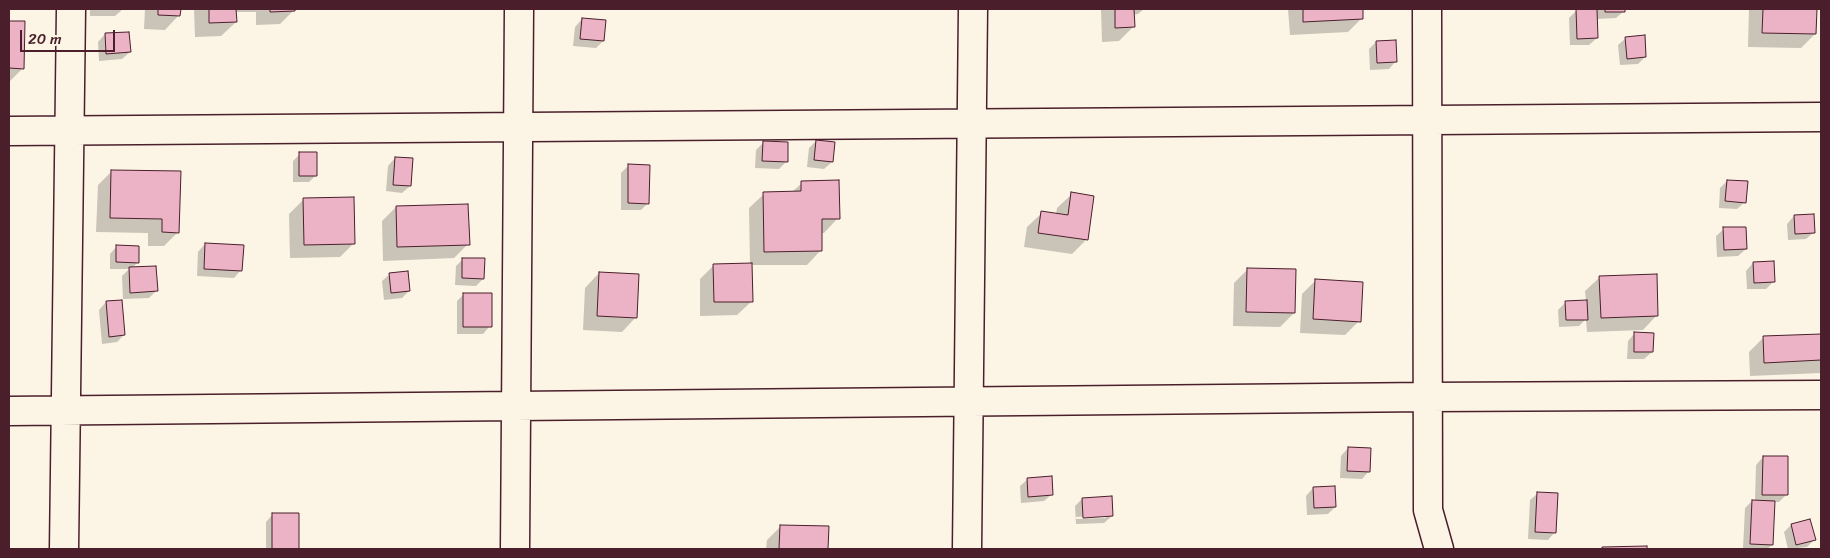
<!DOCTYPE html>
<html>
<head>
<meta charset="utf-8">
<style>
  body { margin:0 }
  #map { position:relative; width:1830px; height:558px; overflow:hidden; background:#fcf5e5; font-family:Sriracha,sans-serif }
  canvas { display:block }
  .frame { position:absolute; inset:0; border:10px solid #4a1f2b; pointer-events:none }
  .scale { position:absolute; left:20px; top:30px; width:95px; height:22px; box-sizing:border-box; border:2px solid #4a1f2b; border-top:0; padding-left:6px; font-size:15px; line-height:18px; white-space:nowrap; color:#4a1f2b; -webkit-text-stroke:4px #fcf5e5; paint-order:stroke }
</style>
</head>
<body>
<div id="map">
<canvas width="1830" height="558"></canvas>
<div class="frame"></div>
<div class="scale">20 m</div>
</div>
<script>
const ctx = document.querySelector('canvas').getContext('2d');
ctx.lineJoin = 'round';
function fill(path, color) { ctx.fillStyle = color; ctx.fill(path, 'evenodd'); }
const toPath = rows => new Path2D(rows.map(r => 'M' + r).join(''));
function strokePath(path, color, width, dash) { ctx.strokeStyle = color; ctx.lineWidth = width; ctx.lineCap = dash ? 'butt' : 'round'; ctx.setLineDash(dash || []); ctx.stroke(path); }
fill(toPath([
  [90,9,123,9,115,16,90,16],
  [145,9,179,9,179,15,165,30,144,29],
  [194,9,294,9,294,10,280,24,256,25,256,12,235,12,236,22,221,36,195,37],
  [1101,9,1144,9,1138,14,1133,15,1133,27,1119,41,1102,42],
  [1288,9,1361,9,1362,18,1348,32,1290,35],
  [1598,9,1624,9,1624,11,1616,18,1596,19,1597,38,1589,45,1570,45,1569,18,1577,10],
  [1749,9,1815,9,1815,34,1801,48,1748,47],
  [582,19,603,41,596,48,573,46,575,27],
  [9,22,24,22,23,68,9,82],
  [105,34,130,52,122,59,99,61,98,42],
  [1626,38,1645,57,1638,64,1620,65,1618,45],
  [1376,42,1396,61,1389,69,1370,70,1369,49],
  [816,141,834,143,832,162,824,169,807,167,809,148],
  [763,143,786,162,779,169,755,168,756,150],
  [300,154,316,175,309,182,293,182,293,161],
  [395,158,410,186,402,193,386,191,388,166],
  [629,165,648,203,641,210,621,210,621,173],
  [112,171,178,232,164,246,148,246,148,233,96,232,98,185],
  [1727,181,1745,202,1737,209,1719,208,1720,188],
  [802,183,838,218,824,233,821,233,821,250,807,265,751,265,752,301,737,315,700,316,700,279,714,265,750,264,749,208,764,194,791,193],
  [1072,194,1087,239,1072,254,1024,247,1027,227,1042,213,1056,215,1057,208],
  [303,200,354,243,340,257,290,258,289,214],
  [396,207,468,244,454,258,383,261,382,221],
  [1794,216,1814,232,1806,239,1788,240,1787,224],
  [1724,229,1746,249,1738,256,1717,257,1716,236],
  [205,244,241,270,234,278,197,276,198,252],
  [117,246,138,262,131,269,156,291,149,298,123,299,122,276,129,269,110,269,110,254],
  [463,259,483,279,476,286,455,285,456,266],
  [1753,263,1773,282,1766,289,1747,289,1746,271],
  [1248,269,1294,313,1280,327,1233,326,1234,283],
  [599,273,636,317,622,332,583,330,585,288],
  [390,274,409,291,402,298,384,300,382,281],
  [1600,277,1657,315,1643,330,1587,332,1586,319,1579,326,1559,327,1558,310,1566,302,1586,301,1585,291],
  [1316,280,1359,321,1345,335,1300,333,1302,294],
  [464,294,490,326,483,334,457,334,457,301],
  [121,301,124,335,117,342,102,344,99,310,106,302],
  [1635,333,1652,352,1644,359,1627,359,1628,341],
  [1821,335,1821,373,1750,376,1749,352,1763,338],
  [1348,448,1369,471,1362,479,1340,478,1341,456],
  [1763,457,1786,495,1779,502,1774,502,1772,545,1767,549,1743,549,1745,508,1752,501,1755,501,1756,465],
  [1028,479,1052,494,1044,501,1021,503,1020,486],
  [1821,482,1821,512,1820,512,1820,484],
  [1313,488,1335,507,1328,514,1307,515,1306,496],
  [1538,493,1555,532,1548,540,1528,539,1530,500],
  [1082,499,1112,516,1104,523,1076,524,1075,506],
  [1106,515,1106,518,1076,519,1076,517],
  [273,514,298,514,298,549,266,549,266,522],
  [1791,525,1814,540,1807,547,1788,549,1784,532],
  [781,526,827,527,827,549,766,549,767,540]
]), '#0003');
const building = toPath([
  [158,9,181,9,180,16,158,15,158,9],
  [209,9,236,9,237,22,209,23,209,9],
  [270,9,295,9,295,11,270,12,270,9],
  [1115,9,1134,9,1135,27,1115,28,1115,9],
  [1303,9,1363,9,1363,19,1303,22,1303,9],
  [1576,9,1597,9,1598,38,1577,39,1576,9],
  [1605,9,1625,9,1625,12,1605,12,1605,9],
  [1763,9,1817,9,1816,34,1762,33,1763,9],
  [582,18,606,20,604,41,580,39,582,18],
  [9,21,25,21,24,69,9,68,9,21],
  [129,32,131,52,106,54,105,33,129,32],
  [1645,35,1646,57,1627,59,1625,37,1645,35],
  [1396,40,1397,62,1377,63,1376,41,1396,40],
  [816,140,835,142,833,162,814,160,816,140],
  [763,141,788,142,788,162,762,161,763,141],
  [299,152,317,152,317,176,299,176,299,152],
  [395,157,413,158,411,186,393,185,395,157],
  [628,164,650,165,649,204,628,203,628,164],
  [111,170,181,171,179,233,162,232,162,219,110,218,111,170],
  [839,180,840,219,822,219,822,251,764,252,763,192,801,191,801,181,839,180],
  [1727,180,1748,181,1746,203,1725,201,1727,180],
  [1071,192,1094,196,1088,240,1038,233,1041,211,1068,215,1071,192],
  [354,197,355,244,304,245,303,198,354,197],
  [468,204,470,245,397,247,396,206,468,204],
  [1814,214,1815,233,1795,234,1794,215,1814,214],
  [1723,227,1746,227,1747,249,1724,250,1723,227],
  [205,243,244,245,242,271,204,269,205,243],
  [116,245,139,246,139,263,116,262,116,245],
  [462,258,485,258,484,279,462,278,462,258],
  [1774,261,1775,282,1754,283,1753,262,1774,261],
  [752,263,753,302,714,302,713,264,752,263],
  [156,266,158,291,130,293,129,267,156,266],
  [1247,268,1296,269,1295,313,1246,312,1247,268],
  [408,271,410,291,391,293,389,273,408,271],
  [599,272,639,274,637,318,597,316,599,272],
  [1657,274,1658,316,1601,318,1599,276,1657,274],
  [1315,279,1363,282,1361,322,1313,319,1315,279],
  [463,293,492,293,492,327,463,327,463,293],
  [122,300,125,335,109,337,106,301,122,300],
  [1587,300,1588,320,1566,320,1565,301,1587,300],
  [1634,332,1654,333,1653,352,1634,352,1634,332],
  [1821,334,1821,360,1764,363,1763,336,1821,334],
  [1348,447,1371,448,1370,472,1347,471,1348,447],
  [1763,456,1788,456,1788,495,1762,495,1763,456],
  [1052,476,1053,495,1028,497,1027,478,1052,476],
  [1335,486,1336,507,1314,508,1313,487,1335,486],
  [1537,492,1558,493,1556,533,1535,532,1537,492],
  [1112,496,1113,516,1083,518,1082,498,1112,496],
  [1752,500,1775,501,1773,545,1750,544,1752,500],
  [272,513,299,513,299,549,272,549,272,513],
  [1810,519,1816,540,1796,545,1791,524,1810,519],
  [780,525,829,526,828,549,779,549,780,525],
  [1647,546,1647,549,1602,549,1602,547,1647,546]
]);
fill(building, '#ecb3c6');
strokePath(building, '#4a1f2b', 1);
const minor = toPath([
  [1427,9,1428,510,1439,549],
  [9,131,1821,117],
  [9,411,1428,397,1821,395],
  [64,549,71,9],
  [515,549,519,9],
  [967,549,973,9]
]);
strokePath(minor, '#4a1f2b', 31);
strokePath(minor, '#fcf5e5', 28);
</script>
</body>
</html>
